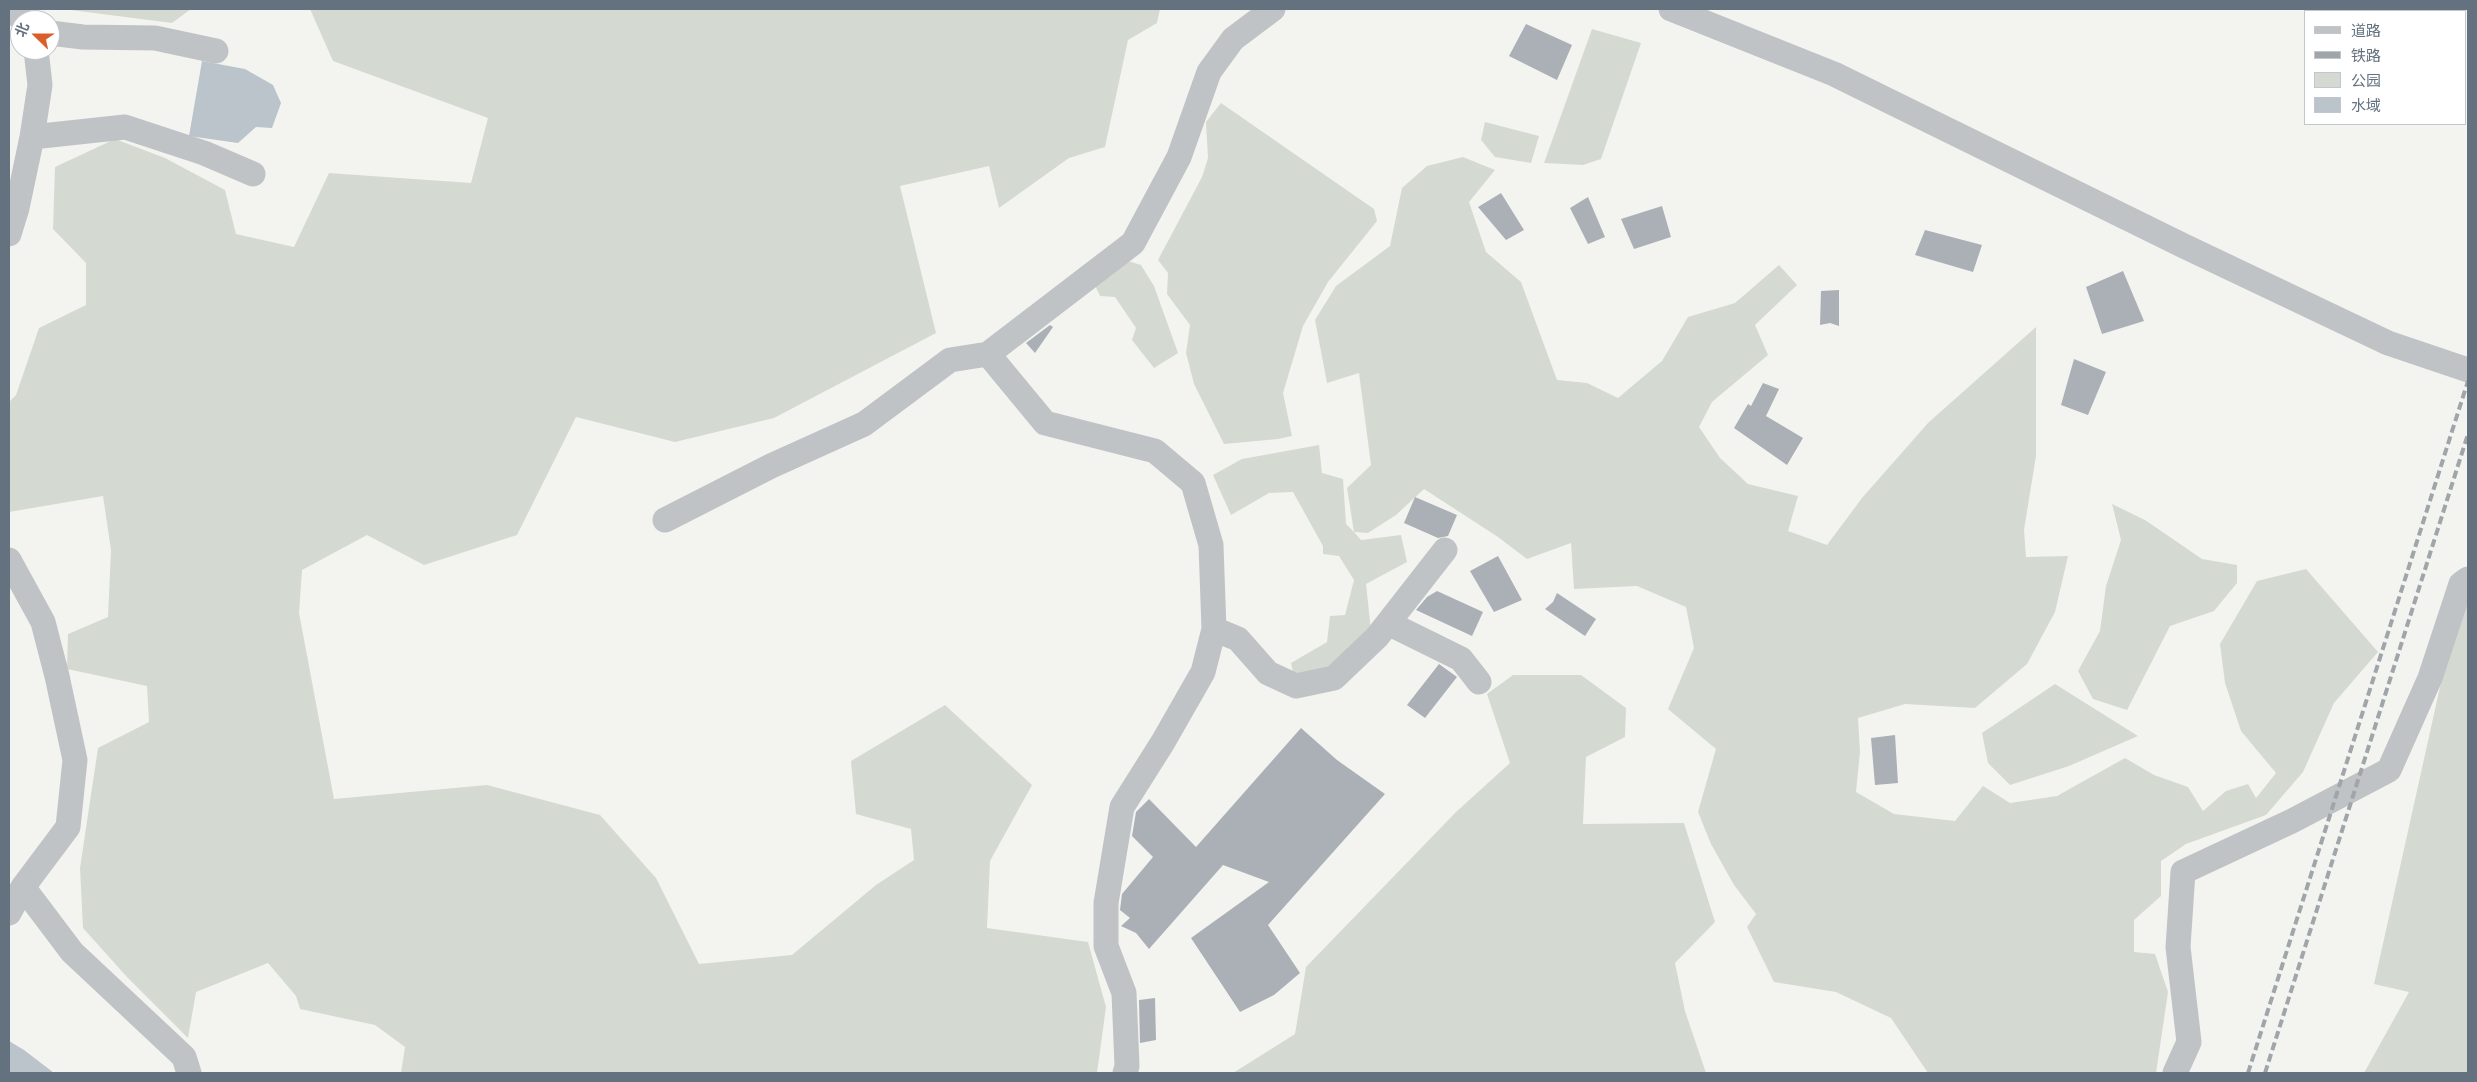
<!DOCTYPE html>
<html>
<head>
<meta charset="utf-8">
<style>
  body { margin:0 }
  #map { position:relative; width:2477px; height:1082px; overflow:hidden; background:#f3f4f0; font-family:Cabin,"Noto Sans SC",sans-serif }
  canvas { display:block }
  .frame { position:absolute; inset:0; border:10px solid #64727f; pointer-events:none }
  .legend { position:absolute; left:2304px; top:10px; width:162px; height:115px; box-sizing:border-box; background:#fff; border:1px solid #c1c7cc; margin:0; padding:6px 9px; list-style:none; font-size:15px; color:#64727f }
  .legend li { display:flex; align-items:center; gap:10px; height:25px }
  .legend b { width:25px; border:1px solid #c1c7cc }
  .north { position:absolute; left:10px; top:10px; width:50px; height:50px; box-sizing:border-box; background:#fff; border:1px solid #c1c7cc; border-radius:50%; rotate:292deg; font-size:14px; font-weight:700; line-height:20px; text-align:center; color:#64727f }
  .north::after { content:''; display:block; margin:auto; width:18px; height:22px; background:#d95e2a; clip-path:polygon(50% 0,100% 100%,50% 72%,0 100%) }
</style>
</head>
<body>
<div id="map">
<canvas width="2477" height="1082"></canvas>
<div class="frame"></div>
<ul class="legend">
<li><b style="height:6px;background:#bfc3c6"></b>道路</li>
<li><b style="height:6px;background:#a0a5aa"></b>铁路</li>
<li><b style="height:14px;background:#d4dad1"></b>公园</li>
<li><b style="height:14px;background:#bac4ca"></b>水域</li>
</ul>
<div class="north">北</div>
</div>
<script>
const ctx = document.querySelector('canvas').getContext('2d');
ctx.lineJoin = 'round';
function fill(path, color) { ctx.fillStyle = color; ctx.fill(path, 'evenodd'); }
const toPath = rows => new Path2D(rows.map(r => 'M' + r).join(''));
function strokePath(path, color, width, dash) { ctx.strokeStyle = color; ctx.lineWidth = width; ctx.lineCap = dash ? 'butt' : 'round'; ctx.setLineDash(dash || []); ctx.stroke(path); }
fill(toPath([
  [63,9,191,9,172,23],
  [310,9,1160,9,1157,23,1128,40,1105,147,1069,158,999,208,989,166,900,186,936,333,774,418,675,442,576,417,517,535,424,565,367,535,302,570,299,613,334,799,487,785,600,815,656,878,699,964,792,955,876,885,914,860,911,829,856,814,851,761,945,705,1032,785,990,861,987,928,1088,942,1106,1007,1097,1073,401,1073,405,1047,375,1025,300,1009,296,996,268,963,196,992,188,1038,127,977,83,928,80,868,98,748,149,722,147,686,67,669,68,634,108,617,111,550,103,496,9,512,9,402,16,395,39,328,86,305,86,263,53,229,55,167,115,139,165,158,225,190,236,234,294,247,329,173,471,183,488,118,333,61],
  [1592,29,1641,43,1601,159,1583,165,1544,163],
  [1221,103,1374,209,1377,221,1328,282,1303,326,1283,393,1292,436,1278,439,1224,444,1194,384,1186,353,1190,325,1167,294,1168,273,1158,260,1202,177,1208,158,1206,122],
  [1485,122,1539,136,1531,163,1495,157,1481,140],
  [1463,157,1495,170,1469,202,1486,252,1521,282,1557,380,1587,383,1618,398,1662,361,1688,317,1735,303,1779,265,1797,285,1755,325,1768,355,1712,402,1699,427,1720,458,1748,484,1798,496,1788,531,1827,545,1862,498,1928,423,2036,327,2036,456,2024,530,2026,557,2068,556,2055,612,2027,664,1975,708,1905,704,1858,718,1860,752,1856,792,1894,814,1955,821,1983,786,2010,803,2057,796,2125,758,2154,775,2188,787,2203,811,2226,791,2248,784,2256,798,2276,773,2241,731,2225,683,2220,644,2257,581,2306,569,2378,652,2334,703,2303,772,2266,815,2186,844,2161,861,2161,896,2134,920,2134,952,2155,954,2168,992,2156,1073,1928,1073,1891,1018,1836,992,1774,982,1747,927,1756,914,1734,885,1711,844,1698,812,1716,749,1668,709,1694,648,1686,607,1637,586,1574,589,1571,543,1527,559,1498,537,1424,489,1396,515,1368,533,1354,532,1361,540,1401,535,1407,562,1366,584,1371,631,1334,678,1296,686,1291,663,1327,642,1330,616,1345,615,1354,580,1339,556,1323,554,1323,546,1293,492,1269,493,1231,515,1213,475,1242,459,1319,445,1322,473,1343,479,1346,524,1354,532,1347,488,1371,465,1359,373,1327,383,1315,320,1336,286,1390,246,1402,188,1427,166],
  [1125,260,1141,265,1154,286,1178,353,1154,368,1132,340,1136,328,1115,297,1100,296,1092,279],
  [2112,504,2145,520,2202,559,2237,565,2237,583,2214,611,2170,626,2127,710,2093,699,2078,671,2100,631,2106,586,2121,540],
  [2468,601,2468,1073,2364,1073,2409,992,2374,984,2442,678],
  [1513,675,1581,675,1626,708,1625,737,1586,757,1583,824,1684,823,1715,922,1675,963,1685,1011,1706,1073,1233,1073,1295,1034,1306,967,1456,812,1510,763,1487,694],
  [2055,684,2138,736,2069,766,2010,785,1988,763,1982,733]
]), '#d4dad1');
fill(toPath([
  [202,61,245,69,273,85,281,103,272,128,256,127,238,143,189,136],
  [9,1041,24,1050,54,1073,9,1073]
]), '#bac4ca');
fill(toPath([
  [1526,24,1572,45,1557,80,1509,56],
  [1501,193,1524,230,1506,240,1478,207],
  [1588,197,1605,237,1588,244,1570,208],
  [1662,206,1671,237,1634,249,1621,219],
  [1925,230,1982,245,1973,272,1915,255],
  [2123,271,2144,321,2102,334,2086,287],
  [1839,290,1839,326,1830,323,1820,325,1821,291],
  [1050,325,1053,327,1035,353,1026,343],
  [2074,359,2106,372,2088,415,2061,405],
  [1763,383,1779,389,1766,416,1803,438,1787,465,1734,428,1748,404,1751,406],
  [1415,497,1457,515,1448,536,1438,538,1404,523],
  [1498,556,1522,600,1494,612,1470,571],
  [1437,591,1483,612,1472,636,1416,610,1427,597],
  [1557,593,1596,619,1585,636,1545,609,1553,602],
  [1439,664,1457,677,1425,718,1407,705],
  [1301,728,1337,760,1385,794,1268,925,1300,973,1274,995,1240,1012,1191,938,1269,882,1223,865,1149,949,1136,933,1121,926,1130,918,1120,910,1122,894,1153,857,1132,836,1136,812,1149,799,1196,847],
  [1895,735,1898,783,1875,785,1871,738],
  [1155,998,1156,1040,1140,1043,1139,1000]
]), '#aab0b5');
strokePath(toPath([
  [11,9,23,20],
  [1671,9,1834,74,2186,247,2388,343,2468,370],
  [50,33,83,37,155,38,216,51],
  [36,50,40,85,32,137,125,127,204,153,253,174],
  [9,234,17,208,32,137],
  [665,520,771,466,864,424,950,360,988,354],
  [9,560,43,622,57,676,75,760,68,827,23,887,72,952,184,1057,189,1073],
  [1388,623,1461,659,1479,682],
  [1214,629,1238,639,1268,673,1296,686,1334,678,1377,637,1445,550],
  [9,913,23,887],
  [1125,1073,1127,1066,1124,993,1106,946,1106,903,1122,807,1163,742,1203,672,1214,629,1211,545,1193,483,1155,451,1045,423,988,354,1133,243,1179,157,1209,72,1233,39,1273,9],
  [2175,1073,2189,1042,2178,947,2183,872,2292,821,2389,770,2430,678,2461,584,2468,579]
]), '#bfc3c6', 25);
strokePath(toPath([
  [2248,1073,2468,381],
  [2265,1073,2468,434]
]), '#a0a5aa', 4, [8, 4]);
</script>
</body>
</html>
